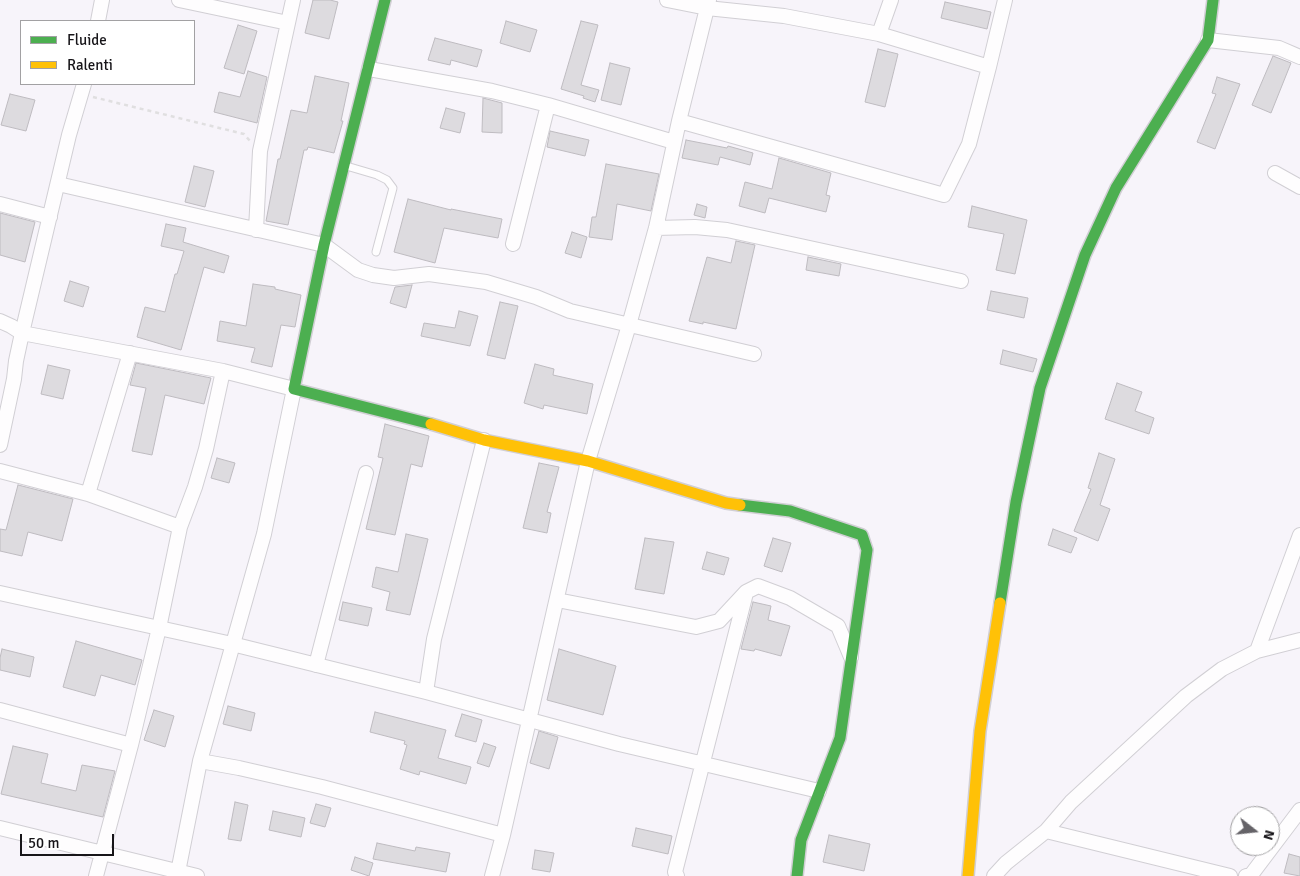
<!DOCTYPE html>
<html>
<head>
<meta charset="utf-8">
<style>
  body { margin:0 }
  #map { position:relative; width:1300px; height:876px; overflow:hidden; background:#f7f4fa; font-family:Signika,sans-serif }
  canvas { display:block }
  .legend { position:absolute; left:20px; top:20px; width:175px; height:65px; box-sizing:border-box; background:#fff; border:1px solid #a2a1a3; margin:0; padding:6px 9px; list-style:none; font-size:15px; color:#171519 }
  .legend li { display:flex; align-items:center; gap:10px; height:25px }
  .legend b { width:25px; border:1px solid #a2a1a3 }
  .north { position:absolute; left:1230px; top:806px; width:50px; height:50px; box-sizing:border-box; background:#fff; border:1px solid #a2a1a3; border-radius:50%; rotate:106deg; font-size:14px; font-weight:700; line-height:20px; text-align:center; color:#171519 }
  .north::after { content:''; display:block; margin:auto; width:18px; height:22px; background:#656368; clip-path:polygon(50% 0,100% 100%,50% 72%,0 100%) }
  .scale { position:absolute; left:20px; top:834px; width:94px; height:22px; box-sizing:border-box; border:2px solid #171519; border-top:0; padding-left:6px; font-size:15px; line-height:18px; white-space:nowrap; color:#171519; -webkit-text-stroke:4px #fff; paint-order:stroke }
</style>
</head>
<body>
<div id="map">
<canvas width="1300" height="876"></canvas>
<ul class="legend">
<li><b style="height:6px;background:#4caf50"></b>Fluide</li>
<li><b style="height:6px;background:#ffc107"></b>Ralenti</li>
</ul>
<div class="north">N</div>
<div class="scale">50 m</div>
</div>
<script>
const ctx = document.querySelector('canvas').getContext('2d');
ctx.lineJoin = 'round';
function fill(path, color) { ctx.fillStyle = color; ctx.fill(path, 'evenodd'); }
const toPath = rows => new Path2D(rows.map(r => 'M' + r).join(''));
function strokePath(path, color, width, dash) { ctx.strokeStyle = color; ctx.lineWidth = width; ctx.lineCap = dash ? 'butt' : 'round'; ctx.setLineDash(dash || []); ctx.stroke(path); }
const building = toPath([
  [313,0,330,0,338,2,329,39,305,33,313,0],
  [945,2,991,12,987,29,941,18,945,2],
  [506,21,537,30,530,52,500,43,506,21],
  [581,21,598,25,581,85,599,90,595,102,583,98,584,96,561,89,581,21],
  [238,25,257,31,244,74,224,68,238,25],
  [435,38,482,50,477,67,451,60,450,65,428,60,435,38],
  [878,49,898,54,885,107,865,102,878,49],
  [1273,56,1291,63,1271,113,1252,105,1273,56],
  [610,63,630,68,621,105,601,100,610,63],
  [248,71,267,77,257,123,214,112,219,92,240,97,248,71],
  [315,76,349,83,341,121,343,121,334,153,308,147,307,150,304,150,288,225,266,221,278,159,280,159,291,110,307,113,315,76],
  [1217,77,1240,84,1215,149,1197,142,1216,94,1212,93,1217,77],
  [10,94,35,100,26,131,1,125,10,94],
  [483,98,502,103,502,133,482,132,483,98],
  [446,108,465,113,460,133,440,128,446,108],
  [550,131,589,140,585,156,547,147,550,131],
  [686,140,727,148,728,146,753,153,750,165,720,157,718,165,682,158,686,140],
  [779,158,831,173,826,195,830,196,826,212,769,198,765,213,739,206,745,182,772,189,779,158],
  [606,164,659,174,651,211,617,204,612,240,589,237,592,217,596,217,606,164],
  [194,166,214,171,205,207,185,202,194,166],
  [408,199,451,210,451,209,502,219,498,238,444,228,435,263,394,252,408,199],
  [697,204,707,207,705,218,694,215,697,204],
  [972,206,1027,220,1015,274,996,270,1004,234,968,227,972,206],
  [0,213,35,222,25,262,0,255,0,213],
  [166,224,186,228,183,242,229,256,224,273,204,267,181,350,137,337,145,307,165,312,175,274,177,274,184,251,161,246,166,224],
  [572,232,587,237,581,258,565,253,572,232],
  [736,241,755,245,736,329,703,322,703,324,689,321,707,257,731,263,736,241],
  [808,257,841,264,839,276,806,270,808,257],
  [70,281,89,287,83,307,64,301,70,281],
  [253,284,275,287,275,289,301,295,295,327,281,325,272,367,251,362,255,348,217,341,220,321,246,326,253,284],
  [412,285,406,308,390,303,395,287,412,285],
  [991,291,1028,298,1024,318,987,310,991,291],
  [500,302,518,306,505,359,487,355,500,302],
  [459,311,478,316,470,346,421,336,424,323,455,328,459,311],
  [1003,350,1037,359,1033,372,1000,364,1003,350],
  [136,363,211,378,204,404,165,395,152,455,132,451,146,388,130,385,136,363],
  [535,364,554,369,553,375,593,384,587,414,544,405,543,409,524,403,535,364],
  [48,365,70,370,63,399,41,394,48,365],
  [1117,383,1142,392,1135,411,1154,418,1149,434,1105,419,1117,383],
  [385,424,429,436,422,467,411,464,395,535,366,529,383,458,378,457,385,424],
  [1099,453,1115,459,1100,505,1110,509,1098,541,1074,531,1091,489,1088,488,1099,453],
  [217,458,235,463,229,483,211,478,217,458],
  [539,463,559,467,547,512,551,513,547,533,523,528,539,463],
  [18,485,73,499,62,541,28,532,22,556,0,551,0,529,6,530,18,485],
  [1053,529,1077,538,1071,553,1048,545,1053,529],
  [406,534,428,539,410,615,386,610,390,592,372,587,376,567,398,572,406,534],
  [645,538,674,542,664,594,635,589,645,538],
  [773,538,791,543,782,572,764,566,773,538],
  [707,552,729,558,724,575,702,569,707,552],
  [343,602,372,608,368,626,339,620,343,602],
  [753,602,771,606,768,620,790,626,781,656,755,649,754,651,741,649,753,602],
  [76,641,142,660,135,685,101,675,95,696,63,687,76,641],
  [2,649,34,657,30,677,0,670,0,658,2,649],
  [559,649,616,666,603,715,547,700,559,649],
  [228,706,255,713,251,731,223,724,228,706],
  [154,710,174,716,165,747,144,740,154,710],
  [375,712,446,730,438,758,471,767,466,784,420,771,419,775,400,769,407,745,404,744,405,741,370,732,375,712],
  [462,714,482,720,476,742,455,736,462,714],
  [539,731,558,737,549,769,530,763,539,731],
  [484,743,496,747,489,767,477,763,484,743],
  [13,746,48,754,41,783,76,791,82,765,115,771,103,817,1,794,13,746],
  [235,802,248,805,241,841,228,839,235,802],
  [316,804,331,808,325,827,310,823,316,804],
  [273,811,305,818,301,837,269,830,273,811],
  [636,828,672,836,668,854,632,846,636,828],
  [829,835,870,844,864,871,823,862,829,835],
  [377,843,415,851,416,847,450,853,446,872,373,859,377,843],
  [535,850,554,853,550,872,532,869,535,850],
  [1289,854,1300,857,1300,876,1284,873,1289,854],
  [355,857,373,863,369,876,351,870,355,857]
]);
fill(building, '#dddbdf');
strokePath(building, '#bebbc0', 1);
const lane = toPath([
  [343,165,377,175,387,180,393,188,376,252]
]);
const street = toPath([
  [179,0,288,23],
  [667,0,707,8,784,16,879,34,891,0],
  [98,21,102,0],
  [879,34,989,67,1005,0],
  [1208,40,1279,48,1300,57],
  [369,69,492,91,548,105,674,142],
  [84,84,69,135,22,333,223,371],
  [679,121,944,195,969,144,989,67],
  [1275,173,1300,187],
  [58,184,324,245,358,270,373,275,394,278,429,274,486,282,536,297,570,311,754,354],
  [0,204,50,217],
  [656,228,695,227,727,230,961,281],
  [256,230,260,151,293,0],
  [513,244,548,105],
  [0,321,11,326,22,333,16,361,14,379,0,445],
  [0,471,88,494,180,527],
  [88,494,130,353],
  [0,593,232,644,426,692,619,744,819,791],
  [557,600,696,627,719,621,746,592,758,586,790,598,838,626,851,657],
  [1257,651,1300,535],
  [316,665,366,473],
  [426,692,434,639,484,440],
  [0,710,131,745],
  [200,761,239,768,322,787,503,835],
  [0,828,197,876],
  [1046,831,1230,876],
  [96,876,131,745,159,628,180,527,195,487,206,449,223,371,294,389,264,534,200,761,178,872],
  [492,876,503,835,588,461,629,325,656,228,679,121,709,0],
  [677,876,675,872,746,593],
  [994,876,1006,863,1046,831,1071,802,1186,696,1222,669,1257,651,1300,640],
  [1246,876,1251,875,1300,810]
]);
const fast = toPath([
  [385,0,324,245,294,389,431,424],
  [740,505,790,511,862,535,867,550,840,738,801,840,797,876],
  [1000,603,1016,502,1040,388,1085,255,1116,188,1208,40,1213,0]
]);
const slow = toPath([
  [431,424,484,440,588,461,726,503,740,505],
  [968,876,980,731,1000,603]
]);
strokePath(lane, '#d1cfd4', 9);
strokePath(street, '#d1cfd4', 16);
strokePath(fast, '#d1cfd4', 14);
strokePath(slow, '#d1cfd4', 14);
strokePath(toPath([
  [93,97,244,134,250,141]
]), '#e0dfe0', 2.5, [4, 4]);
strokePath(lane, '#fefdfe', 7);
strokePath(street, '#fefdfe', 14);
strokePath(fast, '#4caf50', 11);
strokePath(slow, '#ffc107', 11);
</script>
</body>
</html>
